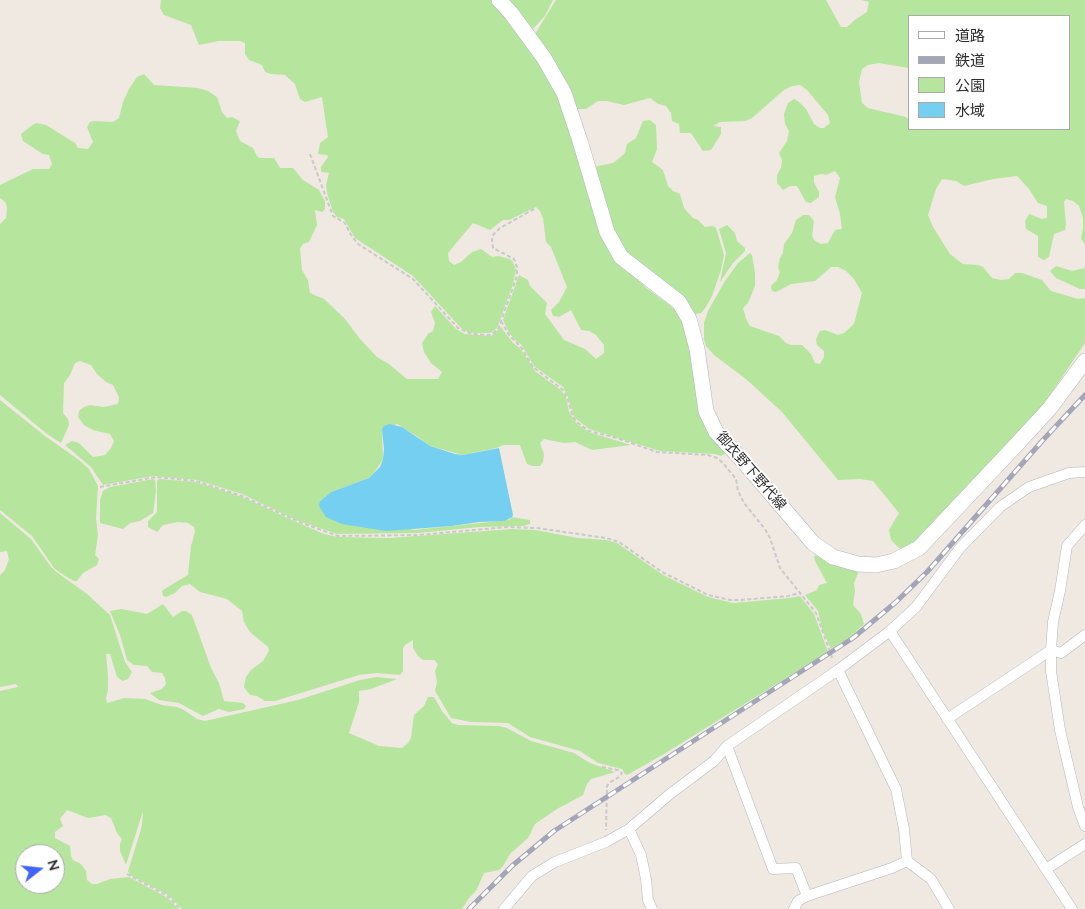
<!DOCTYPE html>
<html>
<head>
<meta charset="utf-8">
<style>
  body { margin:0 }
  #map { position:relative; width:1085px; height:909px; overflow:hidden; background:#efe9e1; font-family:Mulish,"Noto Sans JP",sans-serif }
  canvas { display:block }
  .legend { position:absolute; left:908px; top:15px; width:162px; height:115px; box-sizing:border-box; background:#fff; border:1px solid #ababab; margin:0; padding:6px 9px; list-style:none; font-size:15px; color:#2e2e2e }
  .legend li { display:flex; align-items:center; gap:10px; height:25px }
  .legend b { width:25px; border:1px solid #ababab }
  .north { position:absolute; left:15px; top:844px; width:50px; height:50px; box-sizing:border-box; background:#fff; border:1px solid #ababab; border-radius:50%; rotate:74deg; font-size:14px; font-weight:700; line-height:20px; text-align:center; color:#2e2e2e }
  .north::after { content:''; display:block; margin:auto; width:18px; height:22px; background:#4264fb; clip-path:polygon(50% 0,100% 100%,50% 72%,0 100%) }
</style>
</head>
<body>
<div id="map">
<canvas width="1085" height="909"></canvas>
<ul class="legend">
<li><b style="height:6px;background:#fff"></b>道路</li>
<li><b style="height:6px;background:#a3a6b8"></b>鉄道</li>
<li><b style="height:14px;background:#b6e59e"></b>公園</li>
<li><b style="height:14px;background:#75cff0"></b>水域</li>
</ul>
<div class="north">N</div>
</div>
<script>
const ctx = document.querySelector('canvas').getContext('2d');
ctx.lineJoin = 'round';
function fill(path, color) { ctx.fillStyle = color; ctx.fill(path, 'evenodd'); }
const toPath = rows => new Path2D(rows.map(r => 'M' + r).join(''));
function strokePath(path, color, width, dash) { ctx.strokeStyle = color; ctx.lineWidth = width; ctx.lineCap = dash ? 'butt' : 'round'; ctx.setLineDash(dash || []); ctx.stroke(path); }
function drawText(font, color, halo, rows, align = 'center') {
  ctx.font = font + ' Mulish,"Noto Sans JP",sans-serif'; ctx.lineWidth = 4; ctx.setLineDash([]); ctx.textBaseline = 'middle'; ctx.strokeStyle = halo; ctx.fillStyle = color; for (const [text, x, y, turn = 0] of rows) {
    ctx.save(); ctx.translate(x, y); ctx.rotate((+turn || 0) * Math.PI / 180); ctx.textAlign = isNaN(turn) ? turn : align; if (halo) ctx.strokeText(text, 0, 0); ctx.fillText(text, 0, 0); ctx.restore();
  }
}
fill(toPath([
  [161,0,494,0,508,15,551,81,568,120,586,180,636,276,645,287,671,306,680,316,693,349,696,396,700,408,726,453,721,456,715,454,660,451,589,429,574,417,568,397,563,387,534,366,521,344,516,341,509,333,503,320,519,275,528,280,530,286,547,303,545,314,564,340,585,349,596,359,604,353,604,345,596,335,589,331,581,330,571,310,559,317,553,316,551,310,559,302,567,287,551,247,546,242,543,218,540,211,536,207,509,220,503,220,490,230,473,223,448,253,449,261,454,265,461,262,472,252,481,249,492,257,498,256,510,259,513,262,516,270,513,284,498,326,495,330,490,333,471,333,462,329,413,276,355,238,344,219,337,217,333,212,327,193,326,185,329,173,321,172,321,167,328,157,327,155,318,154,320,143,328,137,322,97,305,102,300,99,295,84,285,75,271,74,265,72,262,65,249,60,245,54,245,43,240,41,218,41,199,45,191,25,164,15,160,8],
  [509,0,553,0,545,16,533,29],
  [556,0,826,0,841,27,847,27,856,19,867,12,869,2,861,0,1085,0,1085,245,1081,238,1083,229,1083,218,1079,206,1073,201,1066,199,1064,202,1066,224,1065,230,1054,234,1049,257,1044,260,1038,257,1038,236,1026,229,1025,221,1029,214,1042,219,1047,218,1047,206,1038,203,1029,189,1017,176,993,179,964,186,956,181,942,179,936,189,928,215,933,227,950,254,963,264,978,265,983,267,992,278,1001,280,1009,279,1015,273,1022,273,1042,280,1051,291,1078,299,1085,298,1085,343,1044,404,923,537,911,547,899,548,891,540,889,530,899,513,873,481,860,479,838,480,782,412,746,379,714,355,706,346,704,339,704,323,708,311,725,281,738,263,750,253,752,255,755,273,755,286,748,303,743,308,746,319,750,326,779,336,786,343,791,345,802,345,811,354,815,363,820,364,824,357,824,351,817,345,816,339,820,331,825,330,838,335,844,333,854,324,862,293,854,279,846,271,838,267,831,267,815,281,791,284,776,292,772,291,771,286,777,280,780,272,778,267,780,258,783,253,784,244,792,233,796,220,803,215,809,215,814,221,812,236,815,241,821,244,828,243,835,230,842,229,840,214,835,197,840,178,835,171,826,175,821,174,814,176,814,182,819,192,819,197,811,203,806,202,797,186,790,186,783,190,777,183,777,175,781,168,782,160,779,153,787,141,789,131,785,124,784,114,788,103,794,99,799,102,806,109,814,124,820,128,824,128,830,123,828,115,807,90,800,85,792,86,784,90,752,118,745,121,720,122,713,126,721,127,721,134,711,150,703,151,691,133,680,133,679,124,672,121,671,113,666,106,658,104,650,98,624,105,607,101,598,101,586,109,576,109,535,34],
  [909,16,1069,16,1069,129,909,129,909,120,906,117,868,108,862,103,859,82,862,69,868,65,879,63,909,68],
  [144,74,154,85,198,88,208,91,217,97,222,112,227,118,232,117,240,121,236,131,240,141,253,148,257,156,260,158,274,158,280,168,293,168,303,180,319,190,325,201,325,209,322,212,315,210,317,225,309,242,303,244,300,249,302,270,308,280,310,293,324,299,345,319,360,339,377,357,389,364,407,379,438,379,442,372,431,363,424,352,422,343,428,334,433,331,435,323,431,312,435,306,456,329,465,334,491,336,501,327,513,343,520,348,536,372,561,390,566,397,569,412,577,424,589,432,631,445,592,450,575,442,564,443,544,439,540,443,544,454,543,462,540,466,532,466,527,464,520,445,504,445,496,448,463,455,430,446,415,435,397,424,382,430,383,459,374,473,369,478,331,492,320,501,414,530,509,520,512,517,530,520,530,524,523,526,480,527,418,533,337,534,296,520,242,494,197,480,153,476,103,485,91,467,65,445,72,441,79,443,93,457,105,455,111,448,114,441,110,434,93,430,84,425,78,417,79,411,84,407,90,405,104,407,118,404,119,397,113,385,106,382,97,374,91,365,80,361,75,363,70,375,64,383,63,413,68,419,69,425,61,443,47,434,0,395,0,224,6,218,7,209,6,203,0,198,0,185,33,169,49,169,52,164,49,155,43,154,23,141,21,134,31,126,36,123,46,125,75,143,78,148,88,149,93,142,87,127,90,122,95,121,113,122,119,118,123,102,129,89,137,77],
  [650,120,656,125,657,149,652,162,663,170,668,186,673,191,680,194,684,208,693,218,698,220,705,227,713,226,716,228,724,255,721,270,712,296,706,307,701,313,695,314,622,250,616,238,593,167,613,163,617,160,625,153,627,144,636,138,643,121],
  [727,225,735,233,737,241,745,248,745,251,733,263,720,282,726,253,719,229],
  [1056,266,1072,271,1085,268,1085,289,1080,289,1056,278,1050,271],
  [0,400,45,436,79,460,89,469,98,486,96,518,98,535,95,555,99,559,97,565,83,573,77,581,74,581,65,576,54,568,32,536,0,510],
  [153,479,155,480,156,491,153,513,140,521,130,523,123,529,100,523,100,500,103,491,110,487],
  [159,479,196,482,215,488,242,497,301,524,324,534,338,537,390,538,512,529,535,530,578,538,606,540,617,543,663,575,708,597,733,603,790,598,800,596,814,614,828,652,664,754,627,775,625,774,622,769,598,763,580,751,530,737,508,723,471,722,451,718,435,691,437,682,435,671,438,664,434,660,423,660,418,656,413,648,413,640,405,645,403,648,403,671,400,675,376,673,359,675,275,701,265,701,257,696,250,695,244,687,246,677,251,670,263,661,269,651,268,647,250,632,244,622,242,611,227,599,200,592,190,584,182,586,175,593,166,597,163,596,162,591,166,588,188,575,191,546,195,532,194,527,188,523,178,522,163,525,157,532,148,527,148,521,157,512,157,481],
  [0,513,31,539,51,567,58,573,87,594,110,615,125,662,132,672,128,679,123,681,117,677,110,654,106,654,108,677,108,690,106,698,107,703,124,698,145,699,162,705,177,707,184,710,197,719,205,721,298,700,360,680,376,677,397,679,371,689,359,691,359,702,349,733,379,746,402,748,408,743,411,738,414,715,424,706,428,697,434,697,442,711,452,723,458,725,499,726,507,728,531,741,574,753,590,763,615,772,591,779,587,784,583,795,557,809,535,824,528,838,510,854,503,866,499,870,484,873,476,891,469,898,462,909,182,909,168,895,130,875,128,871,142,826,143,811,126,865,120,851,120,844,122,839,117,833,111,818,106,815,88,818,67,810,60,819,63,826,55,832,55,838,70,846,71,856,73,860,81,864,86,871,87,880,92,884,97,884,110,879,129,877,168,898,178,909,0,909,0,691,18,687,16,684,0,687,0,575,5,570,9,559,7,551,0,552],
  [25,854,55,854,55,884,25,884],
  [818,555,859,571,854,583,855,591,853,605,861,614,864,624,849,638,831,649,822,629,818,611,805,595,817,590,819,585,827,583,815,561,814,556],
  [163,604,173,617,182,611,186,611,192,615,211,668,219,683,224,701,243,703,246,706,244,709,229,712,219,709,203,716,179,703,159,700,150,693,162,689,166,684,165,678,162,673,152,672,147,666,134,665,127,660,120,635,110,611,121,609,147,614]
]), '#b6e59e');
fill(toPath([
  [389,424,402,427,430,446,455,454,463,455,499,448,513,515,512,517,505,521,479,522,452,526,386,531,342,524,326,517,319,506,320,501,325,497,331,492,369,478,380,467,383,459,384,449,382,430,384,426]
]), '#75cff0');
const minor = toPath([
  [1085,525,1067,546,1060,591,1053,622,1051,650,1051,671,1060,730,1078,807,1085,826],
  [890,631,1072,909],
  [947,719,1051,650,1061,653,1085,635],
  [727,746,773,869,796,868,807,896],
  [629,829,641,855,646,879,648,900,652,909],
  [907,861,931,879,949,909],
  [1046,869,1085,844],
  [504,909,532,876,555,862,606,842,629,829,670,794,714,761,727,746,838,670,890,631,916,607,960,548,1000,507,1029,487,1069,473,1085,472],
  [794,909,798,901,807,896,892,868,907,861,904,829,896,789,838,670]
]);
const secondary = toPath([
  [499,0,511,13,544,58,564,93,580,141,607,232,621,257,679,302,689,319,697,349,706,411,716,432,743,461,813,543,833,557,858,564,876,565,894,561,919,548,1017,444,1050,408,1085,361]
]);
strokePath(minor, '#b4b7c1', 11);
strokePath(secondary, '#b4b7c1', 16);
strokePath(toPath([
  [310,154,333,216,345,223,351,235,358,244,413,279,458,328,472,334,490,335,496,331,499,327,517,276,517,267,514,259,493,248,492,240,493,235,500,228,536,208],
  [501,321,509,335,521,347,533,367,563,390,567,397,573,417,578,423,589,431,617,438,657,452,708,455,717,458,723,463,736,479,738,491,744,503,765,529,770,538,780,568,816,613,833,660],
  [100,487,156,477,196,481,242,496,302,523,338,536,419,535,507,527,537,528,606,538,619,542,662,572,708,595,730,600,740,600,789,596,799,593],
  [602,767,618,770,622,773,619,777,609,783,607,786,606,830],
  [127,874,169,897,180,909]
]), '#c9c9c9', 2, [4, 2.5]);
strokePath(minor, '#fff', 10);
strokePath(secondary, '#fff', 15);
const rail = toPath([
  [469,909,512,866,554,831,853,638,896,602,927,572,1043,440,1085,395]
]);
strokePath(rail, '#a3a6b8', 5);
strokePath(rail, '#fff', 3, [9]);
drawText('14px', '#2e2e2e', '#fff', [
  ["御衣野下野代線",751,471,49]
]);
</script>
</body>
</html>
